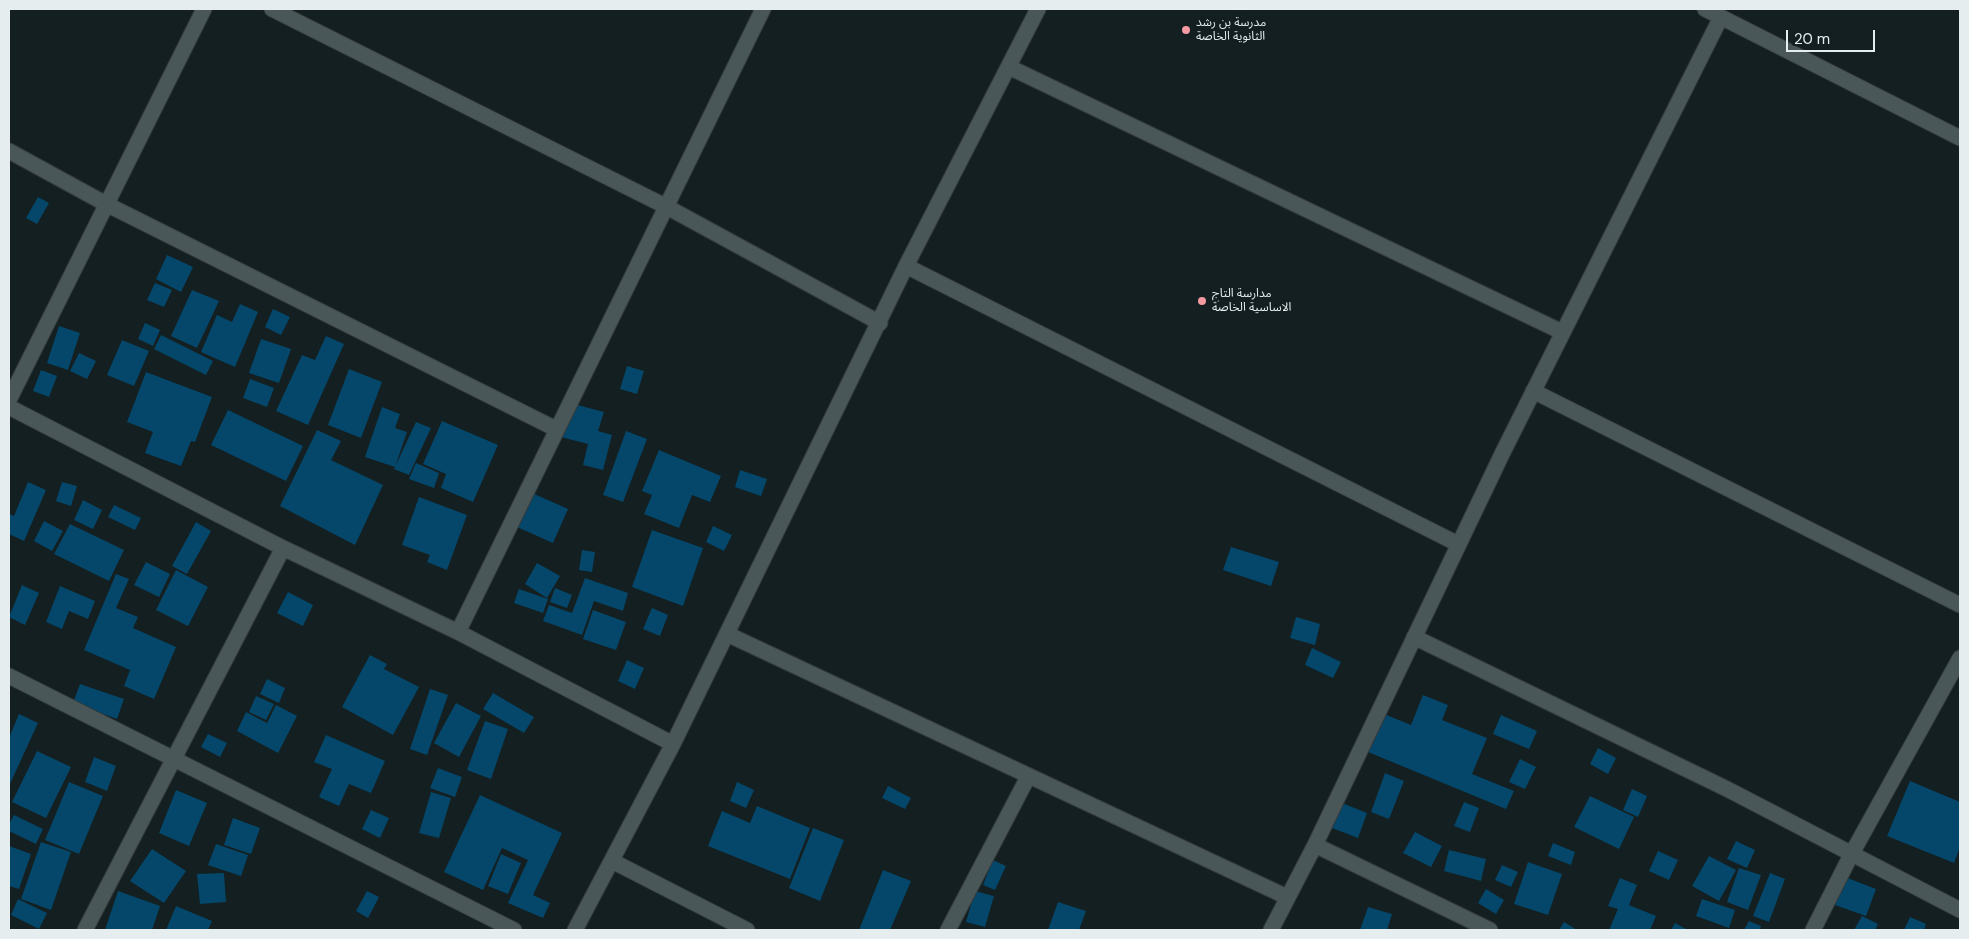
<!DOCTYPE html>
<html>
<head>
<meta charset="utf-8">
<style>
  body { margin:0 }
  #map { position:relative; width:1969px; height:939px; overflow:hidden; background:#131f20; font-family:"DM Sans",sans-serif }
  canvas { display:block }
  .frame { position:absolute; inset:0; border:10px solid #e5edee; pointer-events:none }
  .scale { position:absolute; left:1786px; top:30px; width:89px; height:22px; box-sizing:border-box; border:2px solid #e5edee; border-top:0; padding-left:6px; font-size:15px; line-height:18px; white-space:nowrap; color:#e5edee; -webkit-text-stroke:4px #131f20; paint-order:stroke }
</style>
</head>
<body>
<div id="map">
<canvas width="1969" height="939"></canvas>
<div class="frame"></div>
<div class="scale">20 m</div>
</div>
<script>
const ctx = document.querySelector('canvas').getContext('2d');
ctx.lineJoin = 'round';
function fill(path, color) { ctx.fillStyle = color; ctx.fill(path, 'evenodd'); }
const toPath = rows => new Path2D(rows.map(r => 'M' + r).join(''));
function strokePath(path, color, width, dash) { ctx.strokeStyle = color; ctx.lineWidth = width; ctx.lineCap = dash ? 'butt' : 'round'; ctx.setLineDash(dash || []); ctx.stroke(path); }
function drawText(font, color, halo, rows, align = 'center') {
  ctx.font = font + ' "DM Sans","Noto Sans Arabic",sans-serif'; ctx.lineWidth = 4.5; ctx.setLineDash([]); ctx.textBaseline = 'middle'; ctx.strokeStyle = halo; ctx.fillStyle = color; for (const [text, x, y, turn = 0] of rows) {
    ctx.save(); ctx.translate(x, y); ctx.rotate((+turn || 0) * Math.PI / 180); ctx.textAlign = isNaN(turn) ? turn : align; if (halo) ctx.strokeText(text, 0, 0); ctx.fillText(text, 0, 0); ctx.restore();
  }
}
fill(toPath([
  [38,197,49,203,37,224,26,218],
  [167,255,193,267,181,292,156,279],
  [155,283,172,290,164,307,147,300],
  [192,290,219,301,197,348,171,336],
  [240,304,258,312,235,367,201,352,217,315,232,322],
  [273,309,290,317,281,335,265,327],
  [145,323,160,330,153,346,138,339],
  [59,326,80,333,68,370,47,363],
  [161,335,213,361,206,375,154,349],
  [326,336,344,344,308,425,276,411,302,355,315,360],
  [261,339,291,349,279,383,249,373],
  [122,340,149,351,134,386,107,375],
  [79,353,96,361,87,379,70,371],
  [627,366,644,371,637,394,620,389],
  [349,369,382,382,361,438,328,425],
  [41,370,57,376,49,397,33,391],
  [146,372,212,397,195,442,191,441,181,466,145,453,153,432,127,422],
  [250,379,274,388,267,407,243,398],
  [570,403,604,412,598,431,612,435,603,470,583,465,588,444,561,437],
  [382,407,400,414,395,428,407,432,395,467,365,457],
  [228,410,303,446,286,481,211,445],
  [442,421,498,445,473,502,441,488,446,474,423,464],
  [416,422,431,428,409,475,394,469],
  [317,430,341,441,331,460,383,485,355,545,280,506],
  [626,431,647,439,623,502,603,495],
  [659,450,721,476,710,502,692,495,679,528,644,514,652,495,642,491],
  [416,463,439,473,434,488,409,479],
  [740,470,767,479,761,496,735,487],
  [28,482,46,490,24,541,9,534,9,514,14,516],
  [62,482,77,486,71,506,56,501],
  [532,493,568,509,553,543,517,527],
  [419,497,467,515,447,570,427,562,430,555,402,545],
  [83,500,102,510,93,529,74,520],
  [114,505,141,518,135,530,108,517],
  [44,521,63,531,52,551,34,541],
  [196,522,211,531,187,574,172,566],
  [70,524,124,550,109,581,54,554],
  [713,526,732,535,724,551,706,542],
  [652,530,703,548,683,606,632,587],
  [1231,547,1279,562,1271,586,1223,570],
  [582,550,595,552,592,572,579,570],
  [146,562,170,574,159,597,134,585],
  [537,563,560,576,547,598,525,584],
  [176,570,208,587,188,626,156,610],
  [116,574,129,579,116,608,138,617,133,628,176,647,154,699,124,686,130,670,84,650],
  [585,578,628,593,623,611,594,601,582,635,543,621,549,605,572,613],
  [22,585,39,593,25,625,9,617],
  [60,586,95,601,88,619,69,611,62,629,46,622],
  [555,588,572,595,567,608,550,602],
  [519,589,548,599,543,613,514,603],
  [288,592,313,605,303,626,277,613],
  [652,608,668,615,660,636,643,629],
  [593,610,626,622,616,650,583,639],
  [1296,617,1320,624,1315,645,1290,638],
  [1312,648,1341,662,1333,678,1305,665],
  [370,655,387,664,384,669,419,687,393,735,342,707],
  [627,660,644,668,635,689,618,681],
  [267,679,285,688,279,703,260,694],
  [80,684,124,699,117,719,73,703],
  [430,689,448,695,427,755,410,749],
  [493,693,534,717,524,733,483,709],
  [1423,695,1448,705,1442,720,1487,738,1472,774,1514,791,1506,809,1368,752,1384,714,1411,725],
  [256,696,274,704,266,720,249,712],
  [456,703,481,716,459,757,434,743],
  [276,705,297,716,278,753,237,731,246,712,267,723],
  [19,714,38,723,9,786,9,738],
  [1501,715,1537,731,1529,749,1493,734],
  [485,721,508,729,491,779,467,770],
  [208,734,227,743,220,757,201,747],
  [326,735,385,761,371,793,349,784,339,806,319,797,332,769,314,762],
  [1598,748,1616,758,1608,774,1590,764],
  [37,751,71,767,46,818,12,802],
  [94,757,116,766,107,791,85,782],
  [1520,759,1536,767,1525,789,1509,782],
  [438,768,462,777,455,797,430,788],
  [1385,773,1404,781,1389,819,1371,812],
  [1910,781,1960,802,1960,847,1954,863,1887,836],
  [69,782,103,796,79,854,45,840],
  [737,782,754,790,746,808,730,801],
  [888,786,911,798,905,809,882,798],
  [1632,789,1647,796,1638,817,1623,810],
  [176,790,207,803,189,846,159,833],
  [431,792,451,798,439,838,419,833],
  [480,795,562,833,533,895,550,903,543,918,508,903,528,860,502,848,483,890,444,872],
  [1590,796,1634,817,1619,849,1574,827],
  [1464,802,1479,808,1470,832,1454,826],
  [1342,803,1367,813,1358,838,1332,828],
  [757,806,810,828,790,879,708,846,722,811,750,823],
  [371,810,389,818,380,838,362,829],
  [14,815,43,829,36,844,9,831,9,824],
  [233,818,260,828,251,854,224,845],
  [813,828,844,840,820,901,789,888],
  [1415,832,1442,846,1431,867,1403,853],
  [1736,841,1755,850,1747,868,1727,859],
  [41,842,71,852,51,910,21,899],
  [1553,843,1575,852,1571,865,1548,856],
  [216,844,248,855,241,876,208,865],
  [9,846,31,854,19,889,9,886],
  [152,849,186,871,164,903,130,881],
  [1449,850,1486,859,1481,881,1444,871],
  [1658,851,1678,860,1669,880,1649,871],
  [501,854,521,863,508,894,488,886],
  [1709,856,1736,870,1719,901,1692,886],
  [993,860,1006,866,995,890,983,885],
  [1528,862,1562,874,1548,915,1514,904],
  [1502,865,1518,872,1511,887,1495,880],
  [1739,868,1761,875,1748,910,1727,902],
  [883,870,911,881,890,930,859,930],
  [224,873,226,902,200,904,197,874],
  [1770,873,1785,879,1769,922,1753,916],
  [1845,877,1876,889,1866,916,1835,905],
  [1620,878,1637,885,1629,905,1656,916,1650,930,1609,930,1618,909,1608,906],
  [1486,889,1504,900,1496,914,1478,903],
  [118,891,160,906,152,930,105,930],
  [367,891,379,897,368,918,356,911],
  [975,891,994,896,985,927,966,922],
  [18,899,47,913,39,929,11,915],
  [1702,899,1735,910,1729,928,1696,916],
  [1058,902,1086,911,1079,930,1048,930],
  [176,906,212,921,208,930,166,930],
  [1368,907,1392,914,1387,930,1360,930],
  [1862,916,1878,924,1875,930,1854,930],
  [1910,917,1926,924,1924,930,1904,930],
  [1749,921,1761,926,1760,930,1744,930],
  [1564,922,1577,930,1559,930],
  [1675,923,1686,929,1685,930,1671,930]
]), '#05476a');
const minor = toPath([
  [272,9,667,207,880,323],
  [1705,9,1960,138],
  [1009,67,1562,332],
  [9,151,106,204,556,429],
  [906,266,1458,544],
  [1533,391,1960,605],
  [9,400,204,9],
  [9,407,283,548,458,632,673,744],
  [458,632,763,9],
  [727,634,1287,897],
  [1414,637,1727,789,1960,910],
  [9,676,514,930],
  [1315,845,1490,930],
  [612,861,747,930],
  [85,930,283,548],
  [575,930,673,744,906,266,1038,9],
  [948,930,1028,777],
  [1271,930,1315,845,1503,452,1721,17],
  [1813,930,1851,855,1960,658]
]);
strokePath(minor, '#343b3c', 17);
strokePath(minor, '#4a5758', 15);
for (const [x, y, r, color] of [
  [1186,30,5,"#f49aa0"],
  [1202,301,5,"#f49aa0"]
]) { const dot = new Path2D(); dot.arc(x, y, r, 0, 2 * Math.PI); ctx.fillStyle = color; ctx.fill(dot); strokePath(dot, '#131f20', 2); }
drawText('12px', '#e5edee', '#131f20', [
  ["مدرسة بن رشد",1196,23],
  ["الثانوية الخاصة",1196,37],
  ["مدارسة التاج",1212,294],
  ["الاساسية الخاصة",1212,308]
], 'left');
</script>
</body>
</html>
